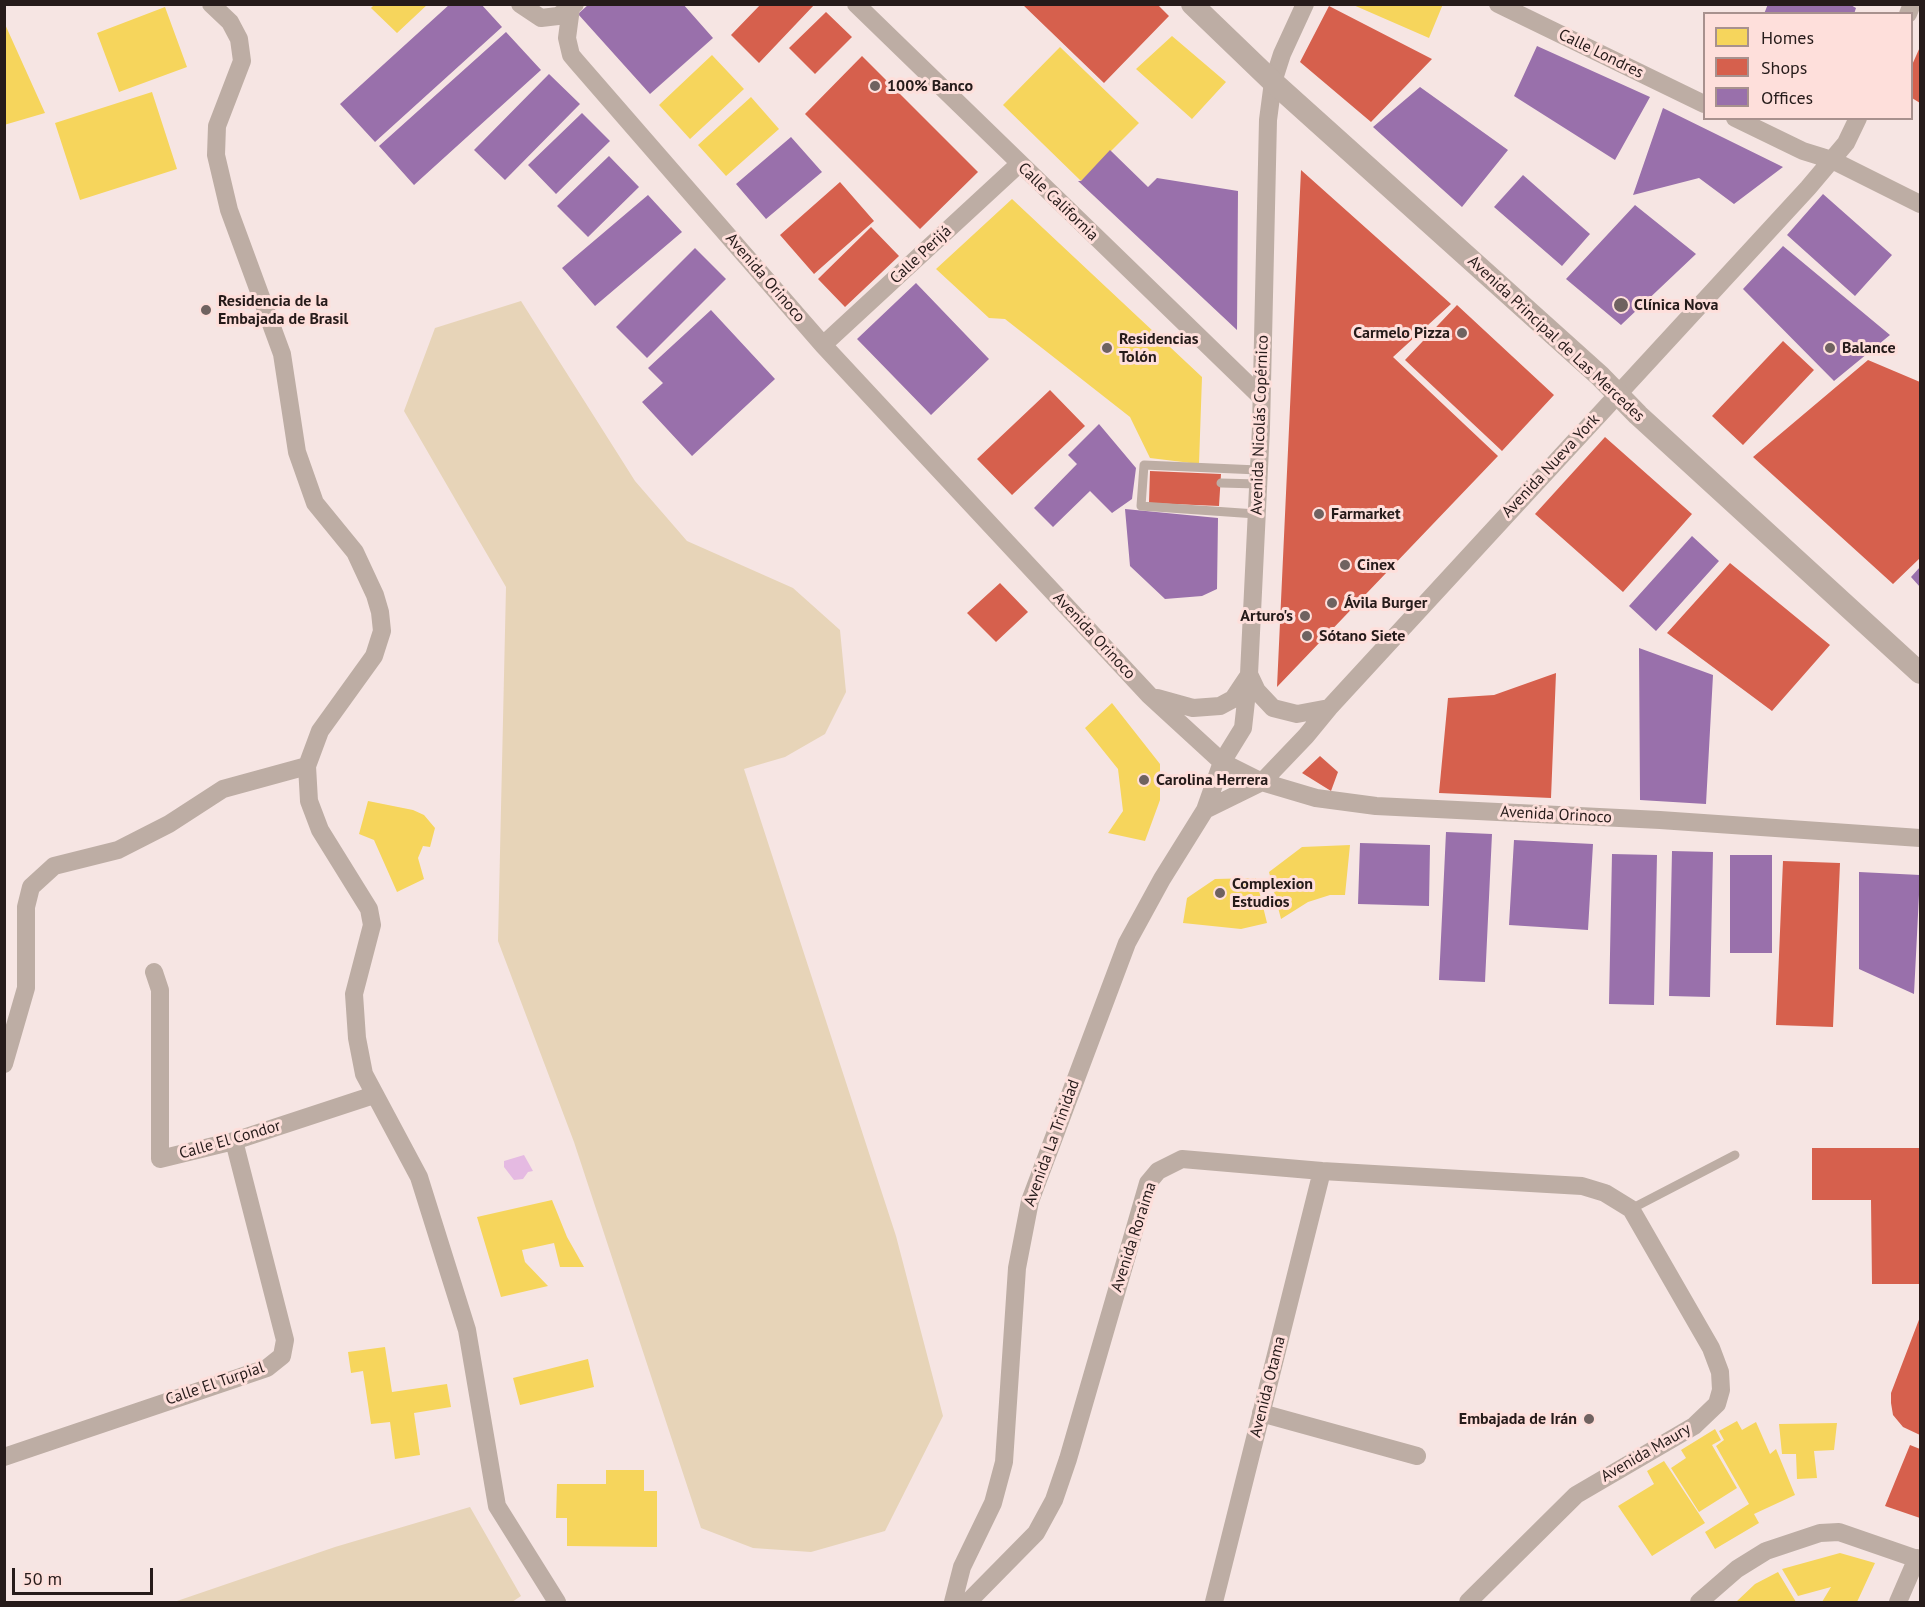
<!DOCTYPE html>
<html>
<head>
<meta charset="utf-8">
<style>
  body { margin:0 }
  #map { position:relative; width:1925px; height:1607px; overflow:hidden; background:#f6e5e3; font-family:"PT Sans",sans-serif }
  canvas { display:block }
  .frame { position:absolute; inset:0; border:6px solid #261b1a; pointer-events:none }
  .legend { position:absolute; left:1703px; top:12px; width:210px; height:108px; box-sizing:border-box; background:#fedfdb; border:2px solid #a8918e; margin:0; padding:8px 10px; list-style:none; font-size:18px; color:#261b1a }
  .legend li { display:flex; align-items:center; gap:12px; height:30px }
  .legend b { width:30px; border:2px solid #a8918e }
  .scale { position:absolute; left:12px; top:1568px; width:141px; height:27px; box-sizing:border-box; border:3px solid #261b1a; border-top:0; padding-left:8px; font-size:18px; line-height:21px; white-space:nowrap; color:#261b1a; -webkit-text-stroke:4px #fedfdb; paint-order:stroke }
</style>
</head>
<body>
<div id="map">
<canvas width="1925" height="1607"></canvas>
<div class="frame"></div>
<ul class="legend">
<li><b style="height:16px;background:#f6d55c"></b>Homes</li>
<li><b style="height:16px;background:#d6604d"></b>Shops</li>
<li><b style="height:16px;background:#9970ab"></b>Offices</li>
</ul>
<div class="scale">50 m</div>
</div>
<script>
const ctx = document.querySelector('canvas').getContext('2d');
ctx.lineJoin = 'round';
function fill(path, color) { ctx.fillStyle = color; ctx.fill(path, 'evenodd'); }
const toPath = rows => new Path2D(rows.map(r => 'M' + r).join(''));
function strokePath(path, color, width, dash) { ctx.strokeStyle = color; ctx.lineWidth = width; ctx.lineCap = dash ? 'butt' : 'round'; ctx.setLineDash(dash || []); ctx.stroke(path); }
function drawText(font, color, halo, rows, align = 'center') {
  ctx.font = font + ' "PT Sans",sans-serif'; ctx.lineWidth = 6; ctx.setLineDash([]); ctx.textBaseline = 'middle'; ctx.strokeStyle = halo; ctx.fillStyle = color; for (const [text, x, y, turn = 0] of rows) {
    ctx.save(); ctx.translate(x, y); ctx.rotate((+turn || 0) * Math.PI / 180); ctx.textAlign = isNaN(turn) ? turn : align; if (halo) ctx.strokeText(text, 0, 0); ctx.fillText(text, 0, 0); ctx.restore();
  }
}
fill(toPath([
  [521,301,635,481,687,541,793,588,840,630,846,692,825,734,785,757,744,769,896,1236,943,1416,885,1531,811,1552,753,1548,701,1528,574,1142,498,941,506,587,404,411,435,328],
  [470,1507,521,1596,512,1602,174,1602,335,1547]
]), '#e7d4b8');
fill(toPath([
  [524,1155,533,1171,528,1172,523,1179,514,1180,504,1167,504,1161]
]), '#e5bae2');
fill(toPath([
  [375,4,428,4,397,33,371,8],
  [1351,4,1443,4,1429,38],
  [165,7,187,67,119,92,97,33],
  [4,22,45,113,4,125],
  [1172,36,1226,82,1192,119,1136,69],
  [1060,47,1139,123,1081,181,1003,105],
  [712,55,744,89,690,139,659,105],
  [152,92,177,169,80,200,55,123],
  [751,97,779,129,726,176,698,145],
  [1012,199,1202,377,1199,464,1150,458,1130,417,1005,319,989,318,936,269],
  [1112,703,1160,764,1160,800,1145,841,1108,833,1123,811,1118,769,1085,728],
  [368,801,413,810,424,815,435,828,430,847,423,846,418,858,424,879,397,892,374,840,359,834],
  [1350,845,1345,895,1330,895,1308,902,1281,919,1269,872,1302,847],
  [1256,878,1267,923,1241,929,1183,923,1187,898,1215,879],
  [552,1200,567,1237,584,1267,560,1267,554,1243,522,1250,525,1262,548,1286,501,1297,477,1217],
  [385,1347,392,1392,447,1384,451,1407,414,1413,420,1455,395,1459,390,1422,371,1424,363,1371,351,1373,348,1352],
  [588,1359,594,1387,520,1405,513,1378],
  [1737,1421,1742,1430,1756,1422,1770,1454,1776,1449,1795,1495,1754,1514,1759,1523,1715,1549,1705,1532,1749,1504,1716,1446,1724,1440,1719,1431],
  [1837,1423,1834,1450,1814,1451,1817,1478,1797,1479,1796,1454,1782,1454,1779,1424],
  [1715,1429,1721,1440,1712,1445,1737,1488,1699,1512,1671,1468,1686,1458,1681,1450],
  [1664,1461,1705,1523,1652,1556,1618,1506,1654,1484,1647,1471],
  [606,1470,644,1470,644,1491,657,1491,657,1547,567,1546,567,1518,556,1518,557,1484,606,1484],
  [1840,1553,1875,1563,1857,1602,1822,1602,1831,1587,1798,1596,1782,1569],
  [1778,1572,1796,1602,1736,1602,1755,1584]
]), '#f6d55c');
fill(toPath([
  [761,4,815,4,759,63,731,35],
  [1022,4,1157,4,1169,16,1104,83],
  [1329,6,1432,59,1371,122,1300,62],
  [826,12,852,37,815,74,789,48],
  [1920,47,1920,103,1912,98,1912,65],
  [862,56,978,172,920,229,805,114],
  [1301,170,1451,304,1393,357,1498,456,1277,687],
  [840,182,874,221,814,274,780,235],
  [871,227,899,256,845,307,818,279],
  [1457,305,1554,395,1502,451,1405,360],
  [1783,341,1814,370,1743,445,1712,416],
  [1868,360,1920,382,1920,558,1893,584,1753,457],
  [1050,390,1085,426,1012,495,977,459],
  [1605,437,1692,514,1623,592,1535,514],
  [1150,471,1221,474,1219,506,1149,503],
  [1730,563,1830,645,1772,711,1667,633],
  [1000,583,1028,612,996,642,967,613],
  [1556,673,1551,798,1439,793,1448,698,1494,695],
  [1320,756,1338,772,1331,791,1302,773],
  [1783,861,1840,863,1833,1027,1776,1025],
  [1812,1148,1920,1148,1920,1284,1872,1284,1871,1200,1812,1200],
  [1920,1317,1920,1435,1903,1427,1893,1415,1891,1403,1891,1393],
  [1910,1445,1920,1449,1920,1518,1885,1506]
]), '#d6604d');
fill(toPath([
  [450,4,481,4,502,27,375,142,340,104],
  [589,4,683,4,713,38,650,94,578,14],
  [1768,4,1849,4,1856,8,1854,14,1764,14],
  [506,32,541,70,414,185,379,146],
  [1537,46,1650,97,1615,160,1514,96],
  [549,74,580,104,505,180,474,150],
  [1420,87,1508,150,1462,207,1373,127],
  [1663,108,1783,167,1734,204,1699,178,1633,195],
  [582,113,610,141,556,194,528,165],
  [791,137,822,172,766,219,736,184],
  [1110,150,1148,187,1157,178,1238,191,1237,330,1078,181,1081,181],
  [609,156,639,187,588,237,557,206],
  [1523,175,1590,234,1562,266,1494,207],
  [1823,194,1892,255,1855,296,1787,235],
  [648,195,682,232,595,306,562,268],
  [1635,205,1696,254,1621,325,1566,279],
  [1783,246,1890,335,1834,381,1743,289],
  [695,248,726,279,647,358,616,327],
  [916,283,989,359,931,415,857,339],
  [711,310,775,379,692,456,642,402,663,383,648,368],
  [1099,424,1136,468,1132,499,1112,513,1090,491,1053,527,1034,508,1077,464,1068,455],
  [1125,509,1218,518,1217,589,1202,596,1165,599,1130,566],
  [1692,536,1719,561,1656,631,1629,606],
  [1920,567,1920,587,1911,577],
  [1639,648,1713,675,1706,804,1640,800],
  [1446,832,1492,834,1485,982,1439,980],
  [1514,840,1593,844,1588,930,1509,925],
  [1360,843,1430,845,1429,906,1358,904],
  [1672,851,1713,852,1710,997,1669,996],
  [1612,854,1657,855,1654,1005,1609,1004],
  [1730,855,1772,855,1772,953,1730,953],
  [1859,872,1920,875,1914,994,1859,969]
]), '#9970ab');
strokePath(toPath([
  [1221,483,1258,484],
  [1256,514,1141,506,1144,465,1258,470],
  [1631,1209,1735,1155]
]), '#bdada4', 9);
strokePath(toPath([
  [211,4,230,22,239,39,242,61,217,126,216,155,229,210,282,354,297,452,315,503,355,552,375,595,380,612,382,631,374,656,320,731,307,766,309,801,320,830,369,909,372,925,354,994,357,1038,364,1074,419,1177,467,1330,497,1506,557,1602],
  [520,4,541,18,558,16,575,4],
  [856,4,1261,397],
  [1498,4,1704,104],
  [571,8,567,38,571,55,576,61,823,345,1149,695,1222,762,1262,782,1316,798,1376,806,1660,820,1920,838],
  [1908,14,1912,4],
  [1735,118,1803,151,1832,160,1920,204],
  [823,345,1018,165],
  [1249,674,1257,691,1273,708,1297,714,1329,708],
  [1157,698,1193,708,1220,706,1233,699,1247,678],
  [1205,810,1262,782,1306,736,1329,708,1808,188,1846,143,1858,118],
  [154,972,160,990,160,1159,234,1141,374,1095],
  [4,1064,26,988,26,907,31,887,54,866,118,850,169,824,223,789,307,766],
  [1261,1413,1417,1456],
  [4,1457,267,1368,282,1356,285,1340,234,1141],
  [953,1602,962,1567,993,1503,1004,1462,1017,1268,1030,1201,1127,943,1162,879,1205,810,1222,762,1243,728,1249,674,1261,427,1268,120,1273,82,1282,54,1305,4],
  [968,1602,1036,1533,1054,1500,1068,1459,1148,1183,1158,1171,1182,1159,1322,1171,1582,1186,1605,1193,1631,1209,1711,1348,1720,1372,1721,1390,1717,1404,1694,1426,1576,1495,1468,1602],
  [1214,1602,1322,1171],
  [1699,1602,1737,1569,1766,1551,1820,1533,1839,1532,1920,1560],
  [1898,1602,1917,1558]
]), '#bdada4', 18);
strokePath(toPath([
  [1192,4,1273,82,1600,376,1638,415,1920,673]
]), '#bdada4', 22);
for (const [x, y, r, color] of [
  [875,86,6,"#6f6260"],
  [1621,305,8,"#6f6260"],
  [206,310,6,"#6f6260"],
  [1462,333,6,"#6f6260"],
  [1107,348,6,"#6f6260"],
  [1830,348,6,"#6f6260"],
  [1319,514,6,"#6f6260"],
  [1345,565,6,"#6f6260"],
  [1332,603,6,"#6f6260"],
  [1305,616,6,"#6f6260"],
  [1307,636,6,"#6f6260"],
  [1144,780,6,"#6f6260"],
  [1220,893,6,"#6f6260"],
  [1589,1419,6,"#6f6260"]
]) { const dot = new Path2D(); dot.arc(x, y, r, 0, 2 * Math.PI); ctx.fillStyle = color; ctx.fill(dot); strokePath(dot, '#fedfdb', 2); }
drawText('16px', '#261b1a', '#fedfdb', [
  ["Calle Londres",1601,54,26],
  ["Calle California",1058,202,44],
  ["Calle Perijá",921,255,-43],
  ["Avenida Orinoco",765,278,49],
  ["Avenida Principal de Las Mercedes",1556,339,43],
  ["Avenida Nicolás Copérnico",1260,425,-88],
  ["Avenida Nueva York",1551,466,-47],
  ["Avenida Orinoco",1094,636,47],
  ["Avenida Orinoco",1556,815,3],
  ["Calle El Condor",230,1140,-16],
  ["Avenida La Trinidad",1052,1143,-70],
  ["Avenida Roraima",1134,1237,-72],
  ["Calle El Turpial",215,1384,-19],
  ["Avenida Otama",1268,1387,-76],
  ["Avenida Maury",1646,1453,-30]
]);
drawText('bold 16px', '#261b1a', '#fedfdb', [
  ["100% Banco",887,86],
  ["Residencia de la",218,301],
  ["Embajada de Brasil",218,319],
  ["Clínica Nova",1634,305],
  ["Carmelo Pizza",1450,333,"right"],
  ["Residencias",1119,339],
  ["Tolón",1119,357],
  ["Balance",1842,348],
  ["Farmarket",1331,514],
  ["Cinex",1357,565],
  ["Ávila Burger",1344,603],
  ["Arturo's",1293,616,"right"],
  ["Sótano Siete",1319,636],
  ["Carolina Herrera",1156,780],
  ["Complexion",1232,884],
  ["Estudios",1232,902],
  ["Embajada de Irán",1577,1419,"right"]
], 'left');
</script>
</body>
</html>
